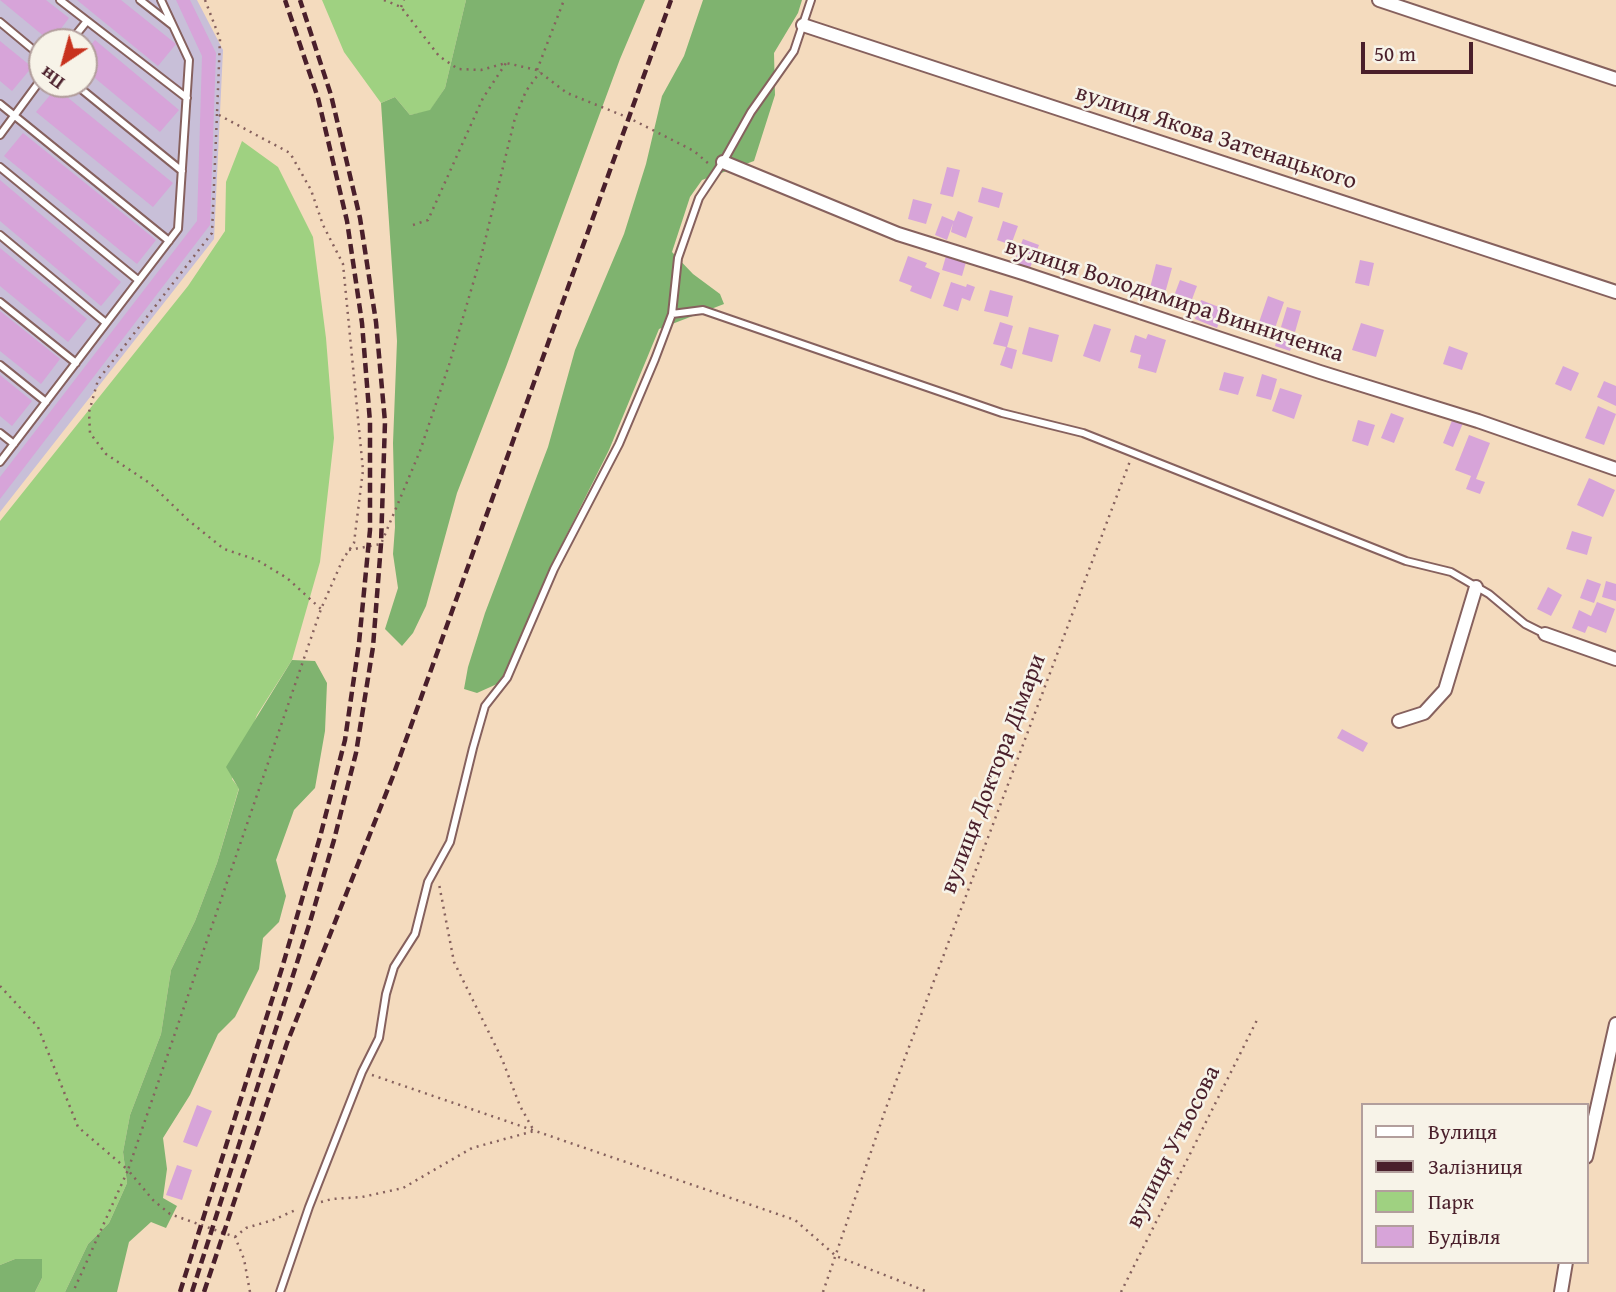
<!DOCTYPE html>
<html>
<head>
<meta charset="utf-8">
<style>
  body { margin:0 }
  #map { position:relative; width:1616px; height:1292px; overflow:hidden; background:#f4dbbe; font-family:"Gentium Book Plus",serif }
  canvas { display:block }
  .legend { position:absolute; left:1361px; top:1103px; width:228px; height:161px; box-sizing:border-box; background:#f7f3e8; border:2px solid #b29e9c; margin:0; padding:9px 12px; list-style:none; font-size:21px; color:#4a1f2b }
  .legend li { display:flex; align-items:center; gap:14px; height:35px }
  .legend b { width:35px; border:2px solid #b29e9c }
  .north { position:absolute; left:28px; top:28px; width:70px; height:70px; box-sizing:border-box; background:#f7f3e8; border:2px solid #b29e9c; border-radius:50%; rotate:216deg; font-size:19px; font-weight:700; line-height:28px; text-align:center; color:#4a1f2b }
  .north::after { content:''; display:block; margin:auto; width:24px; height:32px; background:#c8321e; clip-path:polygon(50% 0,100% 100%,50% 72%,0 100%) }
  .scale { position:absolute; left:1361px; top:42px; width:112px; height:32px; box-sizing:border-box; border:4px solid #4a1f2b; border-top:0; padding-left:9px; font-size:21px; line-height:24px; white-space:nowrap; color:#4a1f2b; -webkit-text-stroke:5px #f7f3e8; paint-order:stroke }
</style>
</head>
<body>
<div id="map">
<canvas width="1616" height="1292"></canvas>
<ul class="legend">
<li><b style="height:9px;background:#fff"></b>Вулиця</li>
<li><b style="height:9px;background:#4a1f2b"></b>Залізниця</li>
<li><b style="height:19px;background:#9fd181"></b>Парк</li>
<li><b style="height:19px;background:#d7a4d9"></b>Будівля</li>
</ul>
<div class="north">Пн</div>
<div class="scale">50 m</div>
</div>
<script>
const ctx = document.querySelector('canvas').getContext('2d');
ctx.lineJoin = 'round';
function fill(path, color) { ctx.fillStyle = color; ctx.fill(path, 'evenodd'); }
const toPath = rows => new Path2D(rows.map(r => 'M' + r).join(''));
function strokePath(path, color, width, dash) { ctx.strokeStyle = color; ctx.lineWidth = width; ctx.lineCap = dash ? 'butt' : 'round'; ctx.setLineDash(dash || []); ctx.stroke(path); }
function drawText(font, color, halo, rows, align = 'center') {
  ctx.font = font + ' "Gentium Book Plus",serif'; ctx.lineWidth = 5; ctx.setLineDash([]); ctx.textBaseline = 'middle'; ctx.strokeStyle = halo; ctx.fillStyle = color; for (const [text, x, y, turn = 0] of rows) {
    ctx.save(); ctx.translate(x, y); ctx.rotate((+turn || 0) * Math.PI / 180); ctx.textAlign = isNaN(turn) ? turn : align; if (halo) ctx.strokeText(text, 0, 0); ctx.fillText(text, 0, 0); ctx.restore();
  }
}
fill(toPath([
  [0,0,197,0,223,50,214,239,0,512],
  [42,42,84,42,84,84,42,84]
]), '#c8bfd8');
fill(toPath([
  [322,0,466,0,445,88,430,111,410,115,395,97,381,103,344,52],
  [242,141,278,167,313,237,326,338,334,438,320,562,292,660,257,715,232,779,239,788,217,863,195,921,171,970,161,1034,130,1115,123,1152,127,1183,109,1223,88,1244,65,1292,35,1292,42,1278,15,1259,0,1265,0,521,188,286,225,231,226,182]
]), '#9fd181');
fill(toPath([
  [466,0,645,0,620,59,506,367,457,493,426,606,413,633,402,646,385,629,398,588,393,554,395,527,393,443,397,341,381,103,395,97,410,115,430,110,445,88],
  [703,0,802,0,798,13,774,53,775,95,754,161,702,180,690,197,672,252,693,274,720,294,724,304,659,329,609,450,558,552,504,676,497,684,477,693,464,689,468,667,485,613,548,447,575,350,624,234,646,164,662,96,684,56],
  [292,660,315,661,327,683,325,731,315,788,294,810,276,860,286,896,279,922,263,938,259,969,235,1017,218,1034,190,1095,163,1138,167,1169,163,1198,177,1206,166,1228,151,1222,129,1242,117,1292,65,1292,88,1244,109,1223,127,1183,123,1152,130,1115,161,1034,171,970,195,921,217,863,239,789,226,767],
  [15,1259,42,1259,42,1278,35,1292,0,1292,0,1265]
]), '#7fb36f');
fill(toPath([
  [0,0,46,0,69,18,51,42],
  [77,0,121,0,176,44,158,66],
  [176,0,190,0,216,53,210,225,0,499,0,477,197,221,202,56],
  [95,40,179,110,160,132,84,69,84,53],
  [0,41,32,67,12,91,0,81],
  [56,88,173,183,153,207,36,112],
  [23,133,156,240,137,264,4,156],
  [947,167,960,170,953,197,940,194],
  [0,180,121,282,101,306,0,221],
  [982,187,1003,193,999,208,978,202],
  [913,199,932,204,926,224,908,219],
  [958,211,973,217,966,238,951,232,953,223,947,240,935,235,942,216,954,221],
  [1003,221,1018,226,1011,245,997,240],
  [1023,239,1039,245,1030,268,1014,262],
  [0,248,87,319,68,342,0,286],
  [908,256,927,263,925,267,940,273,931,299,910,291,912,286,899,281],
  [946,256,966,262,962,276,942,270],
  [1360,260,1374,263,1369,286,1355,283],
  [1156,264,1172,268,1162,304,1147,300],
  [1180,280,1197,286,1188,310,1171,304],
  [951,282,966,287,967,284,975,287,970,301,962,298,958,311,943,306],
  [990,290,1013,296,1008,317,984,311],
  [1268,296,1284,302,1272,337,1256,331],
  [1201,300,1224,309,1217,328,1195,319],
  [1287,307,1301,311,1295,332,1281,327],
  [0,311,60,359,41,384,0,351],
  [1000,322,1013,326,1007,347,1017,350,1012,369,1000,365,1006,347,993,344],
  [1361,323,1384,330,1376,357,1352,350],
  [1094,324,1111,329,1100,362,1083,356],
  [1029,327,1059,335,1052,362,1022,354],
  [1280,329,1296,334,1290,351,1275,346],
  [1148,334,1166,340,1156,373,1138,368,1141,355,1130,352,1135,335,1146,339],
  [1449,346,1468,353,1462,370,1443,364],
  [1563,366,1579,373,1571,391,1555,384],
  [1224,372,1244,377,1238,395,1219,390],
  [1262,374,1277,379,1271,400,1256,396],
  [0,375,32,401,12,426,0,416],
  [1604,381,1616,386,1616,406,1597,397],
  [1280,388,1302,395,1294,419,1272,411],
  [1598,406,1616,414,1604,445,1585,438],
  [1391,413,1404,418,1394,443,1381,438],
  [1453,418,1463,423,1453,447,1443,443],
  [1358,420,1375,425,1368,446,1352,441],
  [1469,435,1490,443,1476,479,1485,482,1480,494,1466,489,1471,476,1455,470],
  [1589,478,1615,490,1603,517,1577,505],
  [1572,531,1592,537,1587,555,1566,549],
  [1587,579,1601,584,1594,603,1580,598],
  [1606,581,1616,584,1616,601,1602,597],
  [1548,587,1562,595,1551,616,1537,609],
  [1597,602,1615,609,1606,633,1588,626,1585,633,1572,628,1579,610,1591,616],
  [1342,729,1368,743,1363,752,1337,738],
  [197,1105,212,1111,197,1147,183,1142],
  [177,1165,192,1170,182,1200,166,1195]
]), '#d7a4d9');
const service = toPath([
  [60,0,187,98],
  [140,0,172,25],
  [0,22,42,57],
  [70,42,87,21],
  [75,84,182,171],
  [0,104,169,241],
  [0,135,42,78],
  [0,167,138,280],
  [0,235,106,323],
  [0,302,76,363],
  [672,314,703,310,1002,413,1083,433,1406,561,1451,572,1489,594,1525,624,1545,634],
  [0,365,46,402],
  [0,433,14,444],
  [0,462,178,229,189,60,161,0],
  [280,1292,309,1207,362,1072,379,1038,386,994,394,967,415,934,428,882,450,842,473,748,485,706,507,678,554,569,619,444,655,359,672,314,678,258,699,198,723,162,751,112,794,51,811,0]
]);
const minor = toPath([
  [1379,0,1616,79],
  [803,25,1616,292],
  [723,162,898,234,1026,274,1320,372,1478,421,1616,469],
  [1545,634,1616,659],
  [1399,721,1424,713,1445,690,1476,587],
  [1586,1157,1616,1024],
  [1561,1292,1566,1262]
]);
strokePath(service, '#86615e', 10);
strokePath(minor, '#86615e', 16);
strokePath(toPath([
  [205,0,220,39,217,114,290,153,311,190,323,225,343,264,363,470,354,543,343,559,321,609,128,1170,153,1200,170,1214,235,1237,244,1259,250,1292],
  [384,0,401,7,439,56,458,69,481,70,506,63,537,70,567,93,629,118,694,151,709,164],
  [401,7,404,0],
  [537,70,564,0],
  [217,114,212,233,98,380,89,412,90,433,106,454,151,484,188,520,224,549,257,560,287,578,321,609],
  [413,225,428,220,483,98,506,63],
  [349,550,381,544,420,451,449,365,482,253,515,118,526,91,540,72],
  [0,986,38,1027,78,1127,128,1170,73,1292],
  [372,1075,795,1220,836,1256,928,1292],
  [321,1202,332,1199,362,1197,403,1188,472,1148,534,1131,520,1106,502,1059,454,962,439,884],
  [235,1237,246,1228,273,1220,298,1209],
  [823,1292,886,1108,1130,461],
  [1121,1292,1258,1018]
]), '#86615e', 2.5, [2, 5]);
strokePath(service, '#fff', 6);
strokePath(minor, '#fff', 12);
strokePath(toPath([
  [180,1292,282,968,320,837,345,740,359,643,370,530,370,422,362,323,347,221,318,98,285,0],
  [192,1292,310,922,334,840,356,753,373,647,381,544,385,422,376,322,360,218,331,95,300,0],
  [204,1292,287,1043,393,776,671,0]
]), '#4a1f2b', 4.5, [10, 5]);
drawText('24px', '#4a1f2b', '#f7f3e8', [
  ["вулиця Якова Затенацького",1216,138,18],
  ["вулиця Володимира Винниченка",1174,301,18],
  ["вулиця Доктора Дімари",994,774,-69],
  ["вулиця Утьосова",1174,1147,-63]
]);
</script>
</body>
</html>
